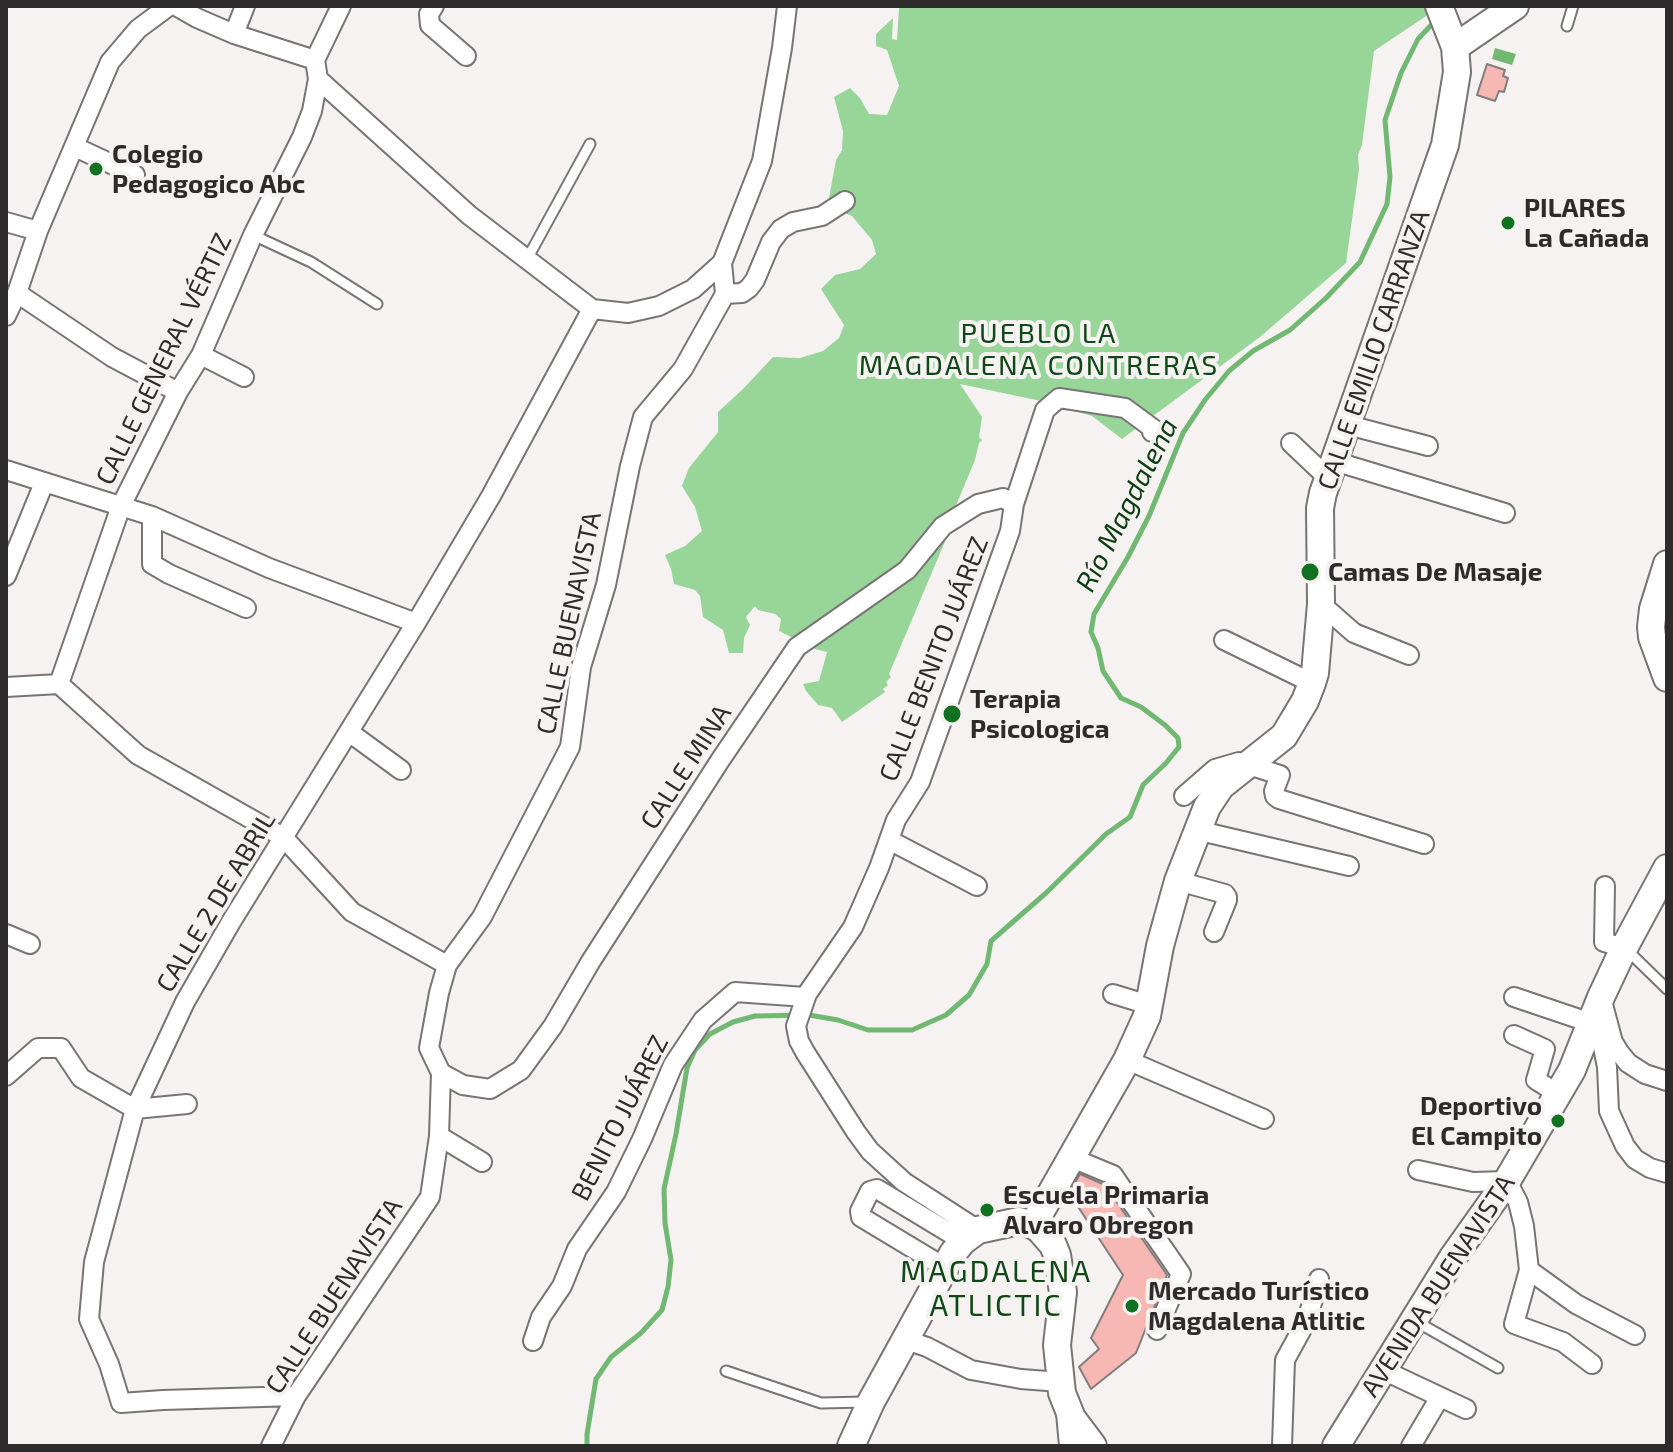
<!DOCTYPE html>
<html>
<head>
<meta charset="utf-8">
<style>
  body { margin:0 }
  #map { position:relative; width:1673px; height:1452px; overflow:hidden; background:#f7f2f2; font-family:"Exo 2",sans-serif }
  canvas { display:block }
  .frame { position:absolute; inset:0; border:8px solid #2d2b2b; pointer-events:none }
</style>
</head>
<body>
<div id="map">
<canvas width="1673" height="1452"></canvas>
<div class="frame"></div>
</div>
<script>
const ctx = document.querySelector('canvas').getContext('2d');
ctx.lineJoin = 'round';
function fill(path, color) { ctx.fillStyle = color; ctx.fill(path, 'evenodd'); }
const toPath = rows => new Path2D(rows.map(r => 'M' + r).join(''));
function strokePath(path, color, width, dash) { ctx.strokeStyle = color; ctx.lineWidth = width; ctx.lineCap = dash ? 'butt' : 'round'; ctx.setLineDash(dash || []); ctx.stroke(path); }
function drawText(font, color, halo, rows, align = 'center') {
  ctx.font = font + ' "Exo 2",sans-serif'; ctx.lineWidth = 8; ctx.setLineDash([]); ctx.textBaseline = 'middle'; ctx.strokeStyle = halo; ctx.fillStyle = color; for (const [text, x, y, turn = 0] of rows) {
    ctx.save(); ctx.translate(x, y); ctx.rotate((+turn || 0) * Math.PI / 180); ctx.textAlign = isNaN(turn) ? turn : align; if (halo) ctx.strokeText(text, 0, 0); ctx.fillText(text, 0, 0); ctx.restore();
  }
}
fill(toPath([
  [897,6,1441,6,1374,51,1362,145,1358,155,1359,169,1346,263,1260,337,1122,439,1092,416,1041,401,960,384,982,417,979,437,982,440,979,443,975,460,952,515,949,532,889,674,891,677,886,682,888,685,883,689,885,692,842,722,832,708,818,705,806,691,803,684,819,681,827,652,815,649,811,632,797,640,779,631,781,619,775,614,758,610,755,606,746,617,750,625,744,638,743,653,729,653,723,630,703,617,700,596,695,590,674,584,671,569,665,555,685,546,702,531,695,507,682,486,689,468,718,432,718,412,743,389,773,357,800,358,823,351,839,338,844,325,821,289,835,275,860,269,876,254,872,240,852,216,829,207,829,198,836,160,842,150,843,131,834,97,850,88,860,98,869,114,887,115,899,86,887,50,876,46,876,34,893,18,892,39,897,40,899,8]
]), '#98d599');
fill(toPath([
  [1495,48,1516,54,1512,65,1492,59]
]), '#71b873');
strokePath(toPath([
  [587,1446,587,1434,596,1379,611,1357,641,1333,662,1310,668,1287,671,1260,665,1223,664,1189,676,1134,687,1068,695,1050,710,1034,733,1022,755,1016,809,1015,838,1020,868,1030,912,1030,946,1015,969,995,987,964,991,941,1046,893,1106,834,1130,817,1143,785,1166,763,1179,747,1178,738,1165,725,1141,707,1121,698,1103,671,1098,648,1091,632,1094,614,1128,557,1149,516,1183,433,1205,400,1229,371,1253,351,1290,330,1326,298,1360,262,1387,204,1390,177,1385,120,1401,73,1418,39,1435,21]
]), '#71b873', 5);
const building = toPath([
  [1487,64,1505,70,1503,76,1508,78,1504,92,1499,91,1495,101,1477,95,1487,64],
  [1080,1174,1105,1185,1167,1275,1136,1353,1091,1389,1079,1367,1099,1349,1091,1338,1123,1275,1069,1193,1080,1174]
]);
fill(building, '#f7b8b4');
strokePath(building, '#827d7d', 2);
const lane = toPath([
  [1567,26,1573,6],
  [253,235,311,262,377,304],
  [526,261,590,144],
  [1626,949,1667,989],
  [1417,1322,1498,1368],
  [726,1371,821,1403,866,1402]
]);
const street = toPath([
  [176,6,197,18,234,34,315,60],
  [434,6,429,14,430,25,466,56],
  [234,34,245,6],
  [315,60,341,6],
  [318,79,469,215,592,309,628,313,659,306,693,289,722,263],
  [75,147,135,175],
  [6,222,38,231],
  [17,293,112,357,178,392],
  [725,294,742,293,749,288,755,280,771,242,781,229,793,222,822,216,845,201],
  [6,316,17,293,38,231,110,62,138,29,169,6],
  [201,355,244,377],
  [1348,425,1428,446],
  [1291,443,1328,478],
  [1334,461,1505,513],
  [6,470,152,516,269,568,416,623],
  [152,516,152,564,169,574,246,608],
  [6,576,44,483],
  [1321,604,1354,633,1409,655],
  [1224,640,1312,683],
  [59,684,121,506,178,392,201,355,253,235,302,137,312,111,318,79,315,60],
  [6,687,59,684,138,755,283,837,352,912,447,965],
  [349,732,401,770],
  [1184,796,1215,769,1239,762,1280,775,1274,791,1275,796,1279,799,1424,844],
  [1196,830,1349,866],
  [889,840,977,886],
  [1178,881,1225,894,1227,897,1227,900,1214,932],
  [1605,886,1604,942,1624,948],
  [6,934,30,944],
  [1113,994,1149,1005],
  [1514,997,1591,1023,1601,1037,1607,1067,1609,1111,1625,1146,1635,1159,1650,1168,1667,1173],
  [1601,997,1613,1042,1619,1052,1628,1063,1645,1074,1667,1081],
  [1514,1035,1545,1049,1536,1080,1558,1094],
  [1127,1060,1264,1119],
  [441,1073,463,1085,490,1089,521,1070,553,1026,591,961,721,759,797,647,907,570,943,526,978,504,1003,498,1014,504],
  [6,1076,38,1048,61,1048,81,1078,135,1109,187,1104],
  [439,1136,482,1162],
  [1072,1158,1113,1175,1181,1274,1157,1330],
  [1418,1170,1473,1182,1507,1181,1518,1202,1524,1226,1529,1270,1576,1304,1635,1335],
  [978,1230,904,1182,870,1151,856,1132,805,1052,799,1041,796,1026,807,994,853,927,879,868,896,820,920,782,1010,531,1014,504,1045,410,1059,398,1125,408,1155,430,1152,432],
  [944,1267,861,1217,860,1211,870,1191,877,1189,963,1241],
  [1529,1270,1514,1324,1563,1342,1592,1364],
  [906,1340,927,1347,971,1370,1021,1379,1060,1382],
  [533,1341,541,1317,562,1286,577,1249,616,1192,642,1139,673,1065,703,1020,735,992,805,997],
  [1383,1370,1466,1409],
  [296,1396,163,1400,121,1403,109,1364,89,1319,94,1262,135,1109,185,1002,231,922,416,623,491,496,592,309],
  [1066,1413,1069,1446],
  [271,1446,296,1396,430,1197,439,1136,441,1073,429,1048,439,993,447,965,482,917,570,747,581,667,606,585,630,466,643,417,683,369,725,294,722,263,762,161,782,48,787,6],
  [1282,1446,1285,1360,1307,1320,1319,1279],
  [1411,1446,1440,1397]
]);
const secondary = toPath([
  [1455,47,1515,6],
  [1667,564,1653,609,1651,627,1652,637,1667,678],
  [1033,1225,1127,1060,1147,1016,1160,946,1178,881,1207,807,1221,786,1284,736,1305,701,1312,683,1315,673,1321,604,1320,508,1323,493,1445,145,1457,72,1455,47,1439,6],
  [851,1446,871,1402,953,1253,963,1241,978,1230,1019,1221,1033,1225,1040,1230,1053,1245,1057,1255,1063,1292,1057,1345,1062,1393,1072,1418,1093,1446],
  [1336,1446,1453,1257,1507,1181,1572,1070,1601,997,1624,948,1667,868]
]);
strokePath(lane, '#787474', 13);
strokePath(street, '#787474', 22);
strokePath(secondary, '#787474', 30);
strokePath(lane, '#fff', 9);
strokePath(street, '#fff', 18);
strokePath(secondary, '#fff', 26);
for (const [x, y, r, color] of [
  [96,169,8,"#107221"],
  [1508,223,8,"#107221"],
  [1310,572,10,"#107221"],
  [952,714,10,"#107221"],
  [1558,1121,8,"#107221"],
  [987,1210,8,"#107221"],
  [1132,1306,8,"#107221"]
]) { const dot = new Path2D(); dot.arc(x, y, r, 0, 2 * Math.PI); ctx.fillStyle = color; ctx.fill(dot); strokePath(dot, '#f7f2f2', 3); }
drawText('bold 26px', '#2d2b2b', '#f7f2f2', [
  ["Colegio",112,154],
  ["Pedagogico Abc",112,184],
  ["PILARES",1524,208],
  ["La Cañada",1524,238],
  ["Camas De Masaje",1328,572],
  ["Terapia",970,699],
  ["Psicologica",970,729],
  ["Deportivo",1542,1106,"right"],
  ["El Campito",1542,1136,"right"],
  ["Escuela Primaria",1003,1195],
  ["Alvaro Obregon",1003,1225],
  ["Mercado Turístico",1148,1291],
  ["Magdalena Atlitic",1148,1321]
], 'left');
drawText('26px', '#2d2b2b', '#f7f2f2', [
  ["CALLE EMILIO CARRANZA",1374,350,-71],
  ["CALLE GENERAL VÉRTIZ",164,359,-64],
  ["CALLE BUENAVISTA",569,623,-78],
  ["CALLE BENITO JUÁREZ",934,659,-69],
  ["CALLE MINA",686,767,-57],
  ["CALLE 2 DE ABRIL",216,902,-59],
  ["BENITO JUÁREZ",620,1118,-63],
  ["AVENIDA BUENAVISTA",1438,1286,-57],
  ["CALLE BUENAVISTA",334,1296,-57]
]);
ctx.letterSpacing = '2px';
drawText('28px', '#0d4815', '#f7f2f2', [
  ["PUEBLO LA",1039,334],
  ["MAGDALENA CONTRERAS",1039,366]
]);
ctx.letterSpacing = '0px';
drawText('italic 28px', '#093d10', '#f7f2f2', [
  ["Río Magdalena",1127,505,-63]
]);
ctx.letterSpacing = '2px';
drawText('30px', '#0d4815', '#f7f2f2', [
  ["MAGDALENA",996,1272],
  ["ATLICTIC",996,1306]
]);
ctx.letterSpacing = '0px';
</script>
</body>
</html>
